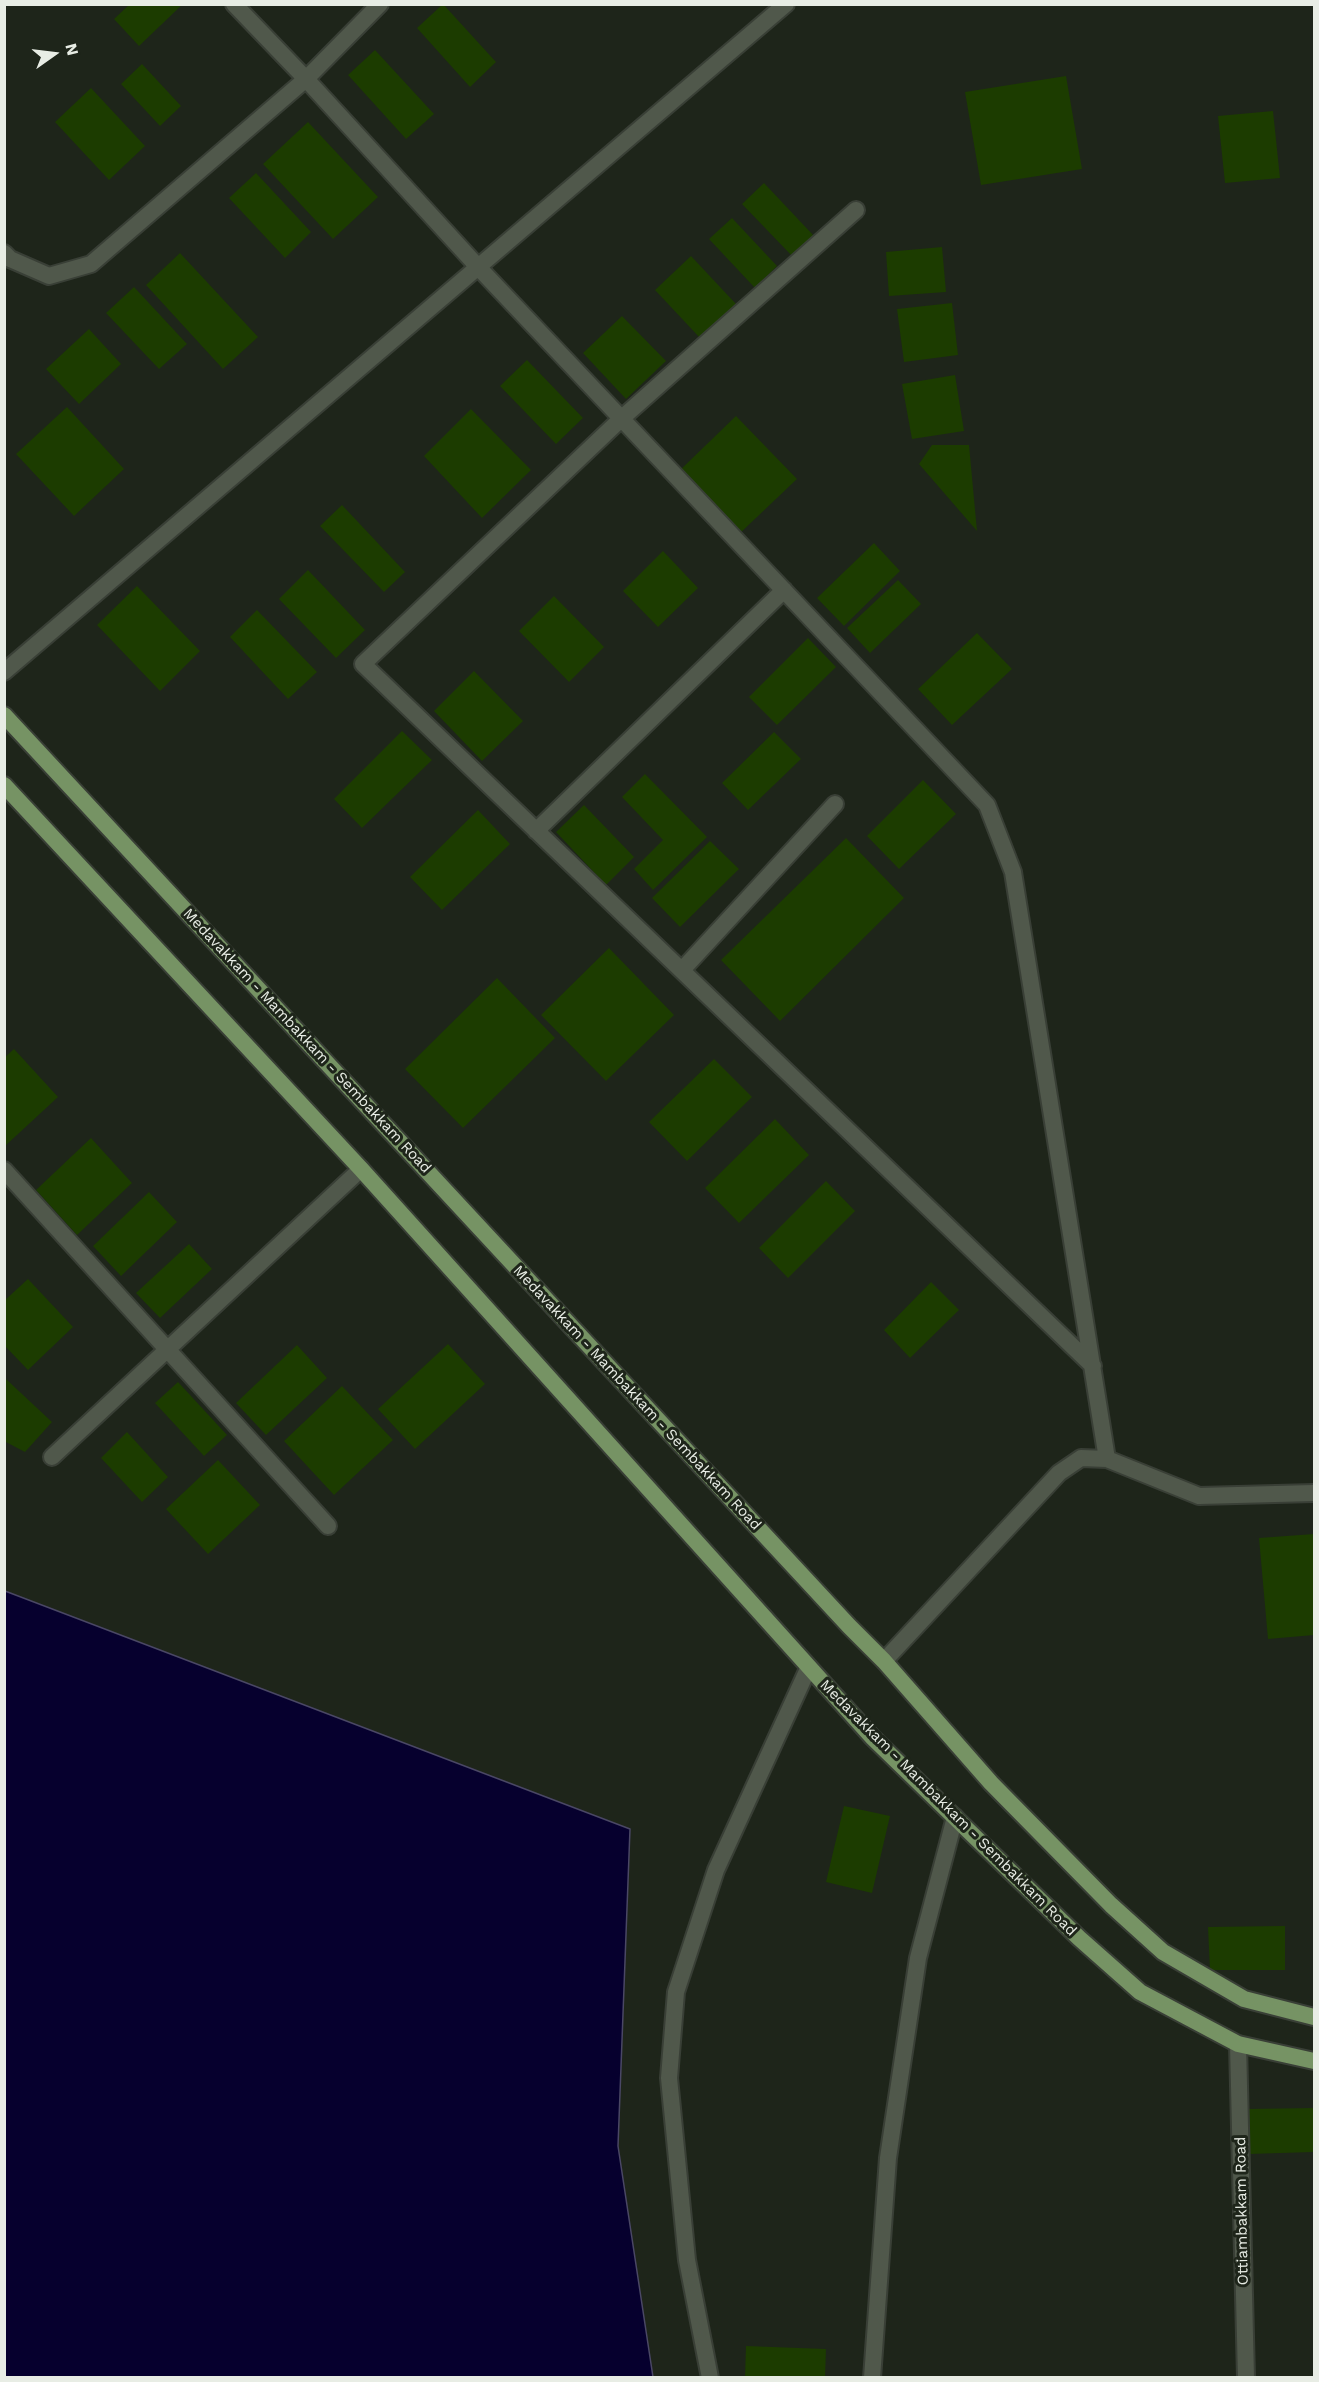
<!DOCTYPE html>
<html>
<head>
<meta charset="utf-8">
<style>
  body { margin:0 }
  #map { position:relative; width:1319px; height:2382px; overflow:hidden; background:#1e251a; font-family:"Work Sans",sans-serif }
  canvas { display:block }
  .frame { position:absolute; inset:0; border:6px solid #e8ede5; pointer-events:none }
  .north { position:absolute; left:24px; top:24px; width:60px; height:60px; -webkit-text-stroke:4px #1e251a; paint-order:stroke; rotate:76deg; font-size:16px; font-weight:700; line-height:24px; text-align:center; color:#e8ede5 }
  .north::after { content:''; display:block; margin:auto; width:21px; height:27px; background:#e8ede5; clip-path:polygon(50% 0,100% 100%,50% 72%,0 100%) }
</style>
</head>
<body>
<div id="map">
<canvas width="1319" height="2382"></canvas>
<div class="frame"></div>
<div class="north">N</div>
</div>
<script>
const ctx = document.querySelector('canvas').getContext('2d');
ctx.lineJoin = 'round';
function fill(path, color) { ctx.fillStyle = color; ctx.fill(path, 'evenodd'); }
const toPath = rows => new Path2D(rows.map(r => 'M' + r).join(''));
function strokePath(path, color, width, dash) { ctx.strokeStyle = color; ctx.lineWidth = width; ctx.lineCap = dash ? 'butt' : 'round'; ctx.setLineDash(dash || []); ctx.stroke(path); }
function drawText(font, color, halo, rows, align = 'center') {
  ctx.font = font + ' "Work Sans",sans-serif'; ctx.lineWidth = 6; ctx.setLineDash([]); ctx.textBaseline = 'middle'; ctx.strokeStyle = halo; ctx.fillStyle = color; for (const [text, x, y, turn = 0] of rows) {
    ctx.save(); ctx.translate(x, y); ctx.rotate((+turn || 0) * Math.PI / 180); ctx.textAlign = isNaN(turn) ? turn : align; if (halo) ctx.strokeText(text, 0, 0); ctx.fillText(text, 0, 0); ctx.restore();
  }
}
const water = toPath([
  [5,1591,630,1829,618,2146,653,2377,5,2377,5,1591]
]);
fill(water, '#06002e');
strokePath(water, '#4a4765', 1.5);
fill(toPath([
  [130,4,183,4,139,46,114,19],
  [443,4,496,62,470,87,417,28],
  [375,50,434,114,406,139,348,75],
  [142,64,181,106,160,126,121,84],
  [1066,76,1082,169,981,185,965,92],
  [91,88,145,146,109,180,55,122],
  [1273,111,1280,178,1225,183,1218,116],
  [308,122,378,197,333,239,263,164],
  [256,173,311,232,285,258,229,198],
  [764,183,814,236,793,257,742,204],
  [732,218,777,266,755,288,709,239],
  [942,247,946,292,889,296,886,252],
  [180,253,258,337,223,369,146,285],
  [691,256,736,304,700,338,655,290],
  [134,287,187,344,159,369,106,313],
  [952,303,958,355,904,362,897,309],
  [622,316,666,361,626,399,583,353],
  [89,329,121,364,79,404,46,369],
  [527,360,583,418,556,444,500,386],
  [955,375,964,431,912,439,902,384],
  [67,407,124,469,74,516,16,454],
  [471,409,531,470,482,518,424,456],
  [736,416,797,479,737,536,677,473],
  [932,445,969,445,977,531,919,464],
  [342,505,405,572,384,592,320,526],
  [874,543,900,571,844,626,817,598],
  [663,551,698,588,658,627,623,591],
  [308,570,365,630,336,658,279,599],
  [898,580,921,604,870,653,847,628],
  [137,586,200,651,160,691,97,625],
  [554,596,604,647,569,682,519,631],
  [257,610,317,672,288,699,230,637],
  [977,633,1012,669,952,725,918,689],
  [808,638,836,667,777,725,749,697],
  [474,671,523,721,482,761,434,711],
  [402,731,432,760,362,828,334,799],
  [774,732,801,759,748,810,722,783],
  [645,774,707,837,653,890,634,869,663,840,622,797],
  [923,780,956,814,899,869,867,836],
  [584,805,634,857,606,885,556,832],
  [478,810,510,844,442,910,410,877],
  [846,838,904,898,780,1021,721,960],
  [710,841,739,869,680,927,652,898],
  [609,948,674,1015,606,1081,541,1015],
  [497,978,555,1038,463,1128,405,1069],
  [14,1049,58,1097,4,1147,4,1058],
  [714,1059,752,1097,687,1161,649,1122],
  [775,1119,809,1155,739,1223,705,1188],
  [91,1138,132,1183,77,1235,36,1190],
  [826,1181,855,1211,788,1278,759,1248],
  [149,1192,177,1222,121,1276,93,1246],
  [189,1244,212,1269,160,1318,136,1293],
  [28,1279,73,1327,28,1370,4,1345,4,1301],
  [931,1282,959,1310,910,1358,884,1330],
  [448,1344,485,1384,415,1449,378,1409],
  [297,1345,327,1378,266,1435,236,1403],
  [6,1379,52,1422,25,1452,4,1441],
  [178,1382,227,1435,204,1456,155,1403],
  [342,1386,393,1440,334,1495,284,1441],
  [127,1432,168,1477,142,1502,101,1458],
  [218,1460,260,1505,208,1554,166,1509],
  [1314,1534,1314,1635,1268,1639,1259,1538],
  [844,1806,890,1816,872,1893,826,1882],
  [1285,1926,1285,1970,1210,1970,1208,1927],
  [1314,2108,1314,2152,1248,2154,1246,2109],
  [746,2346,826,2349,825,2378,745,2378]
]), '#1c3c00');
const minor = toPath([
  [234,4,306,79,479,268,987,805,1013,872,1107,1459],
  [856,210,622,418,363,664,1093,1366],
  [4,253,10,259,49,276,91,264,306,79,380,4],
  [4,672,786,4],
  [536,831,784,590],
  [682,970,835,804],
  [4,1170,328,1526],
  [52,1457,361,1169],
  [884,1661,1059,1473,1081,1458,1107,1459,1199,1496,1314,1493],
  [710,2378,687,2260,669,2078,676,1992,716,1870,808,1669],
  [872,2378,888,2158,918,1958,955,1817]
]);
const tertiary = toPath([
  [1238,2044,1246,2378]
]);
const primary = toPath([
  [4,715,849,1626,884,1661,991,1783,1111,1905,1163,1952,1244,1999,1314,2017],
  [4,785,361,1169,872,1737,1079,1938,1140,1992,1238,2044,1314,2061]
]);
strokePath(minor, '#393f36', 20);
strokePath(tertiary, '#393f36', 20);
strokePath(primary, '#393f36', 20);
strokePath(minor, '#50584b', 16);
strokePath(tertiary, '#50584b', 16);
strokePath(primary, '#769364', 16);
drawText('15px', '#e8ede5', '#1e251a', [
  ["Medavakkam - Mambakkam - Sembakkam Road",307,1041,47],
  ["Medavakkam - Mambakkam - Sembakkam Road",637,1398,47],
  ["Medavakkam - Mambakkam - Sembakkam Road",948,1808,45],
  ["Ottiambakkam Road",1242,2211,-91]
]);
</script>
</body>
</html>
